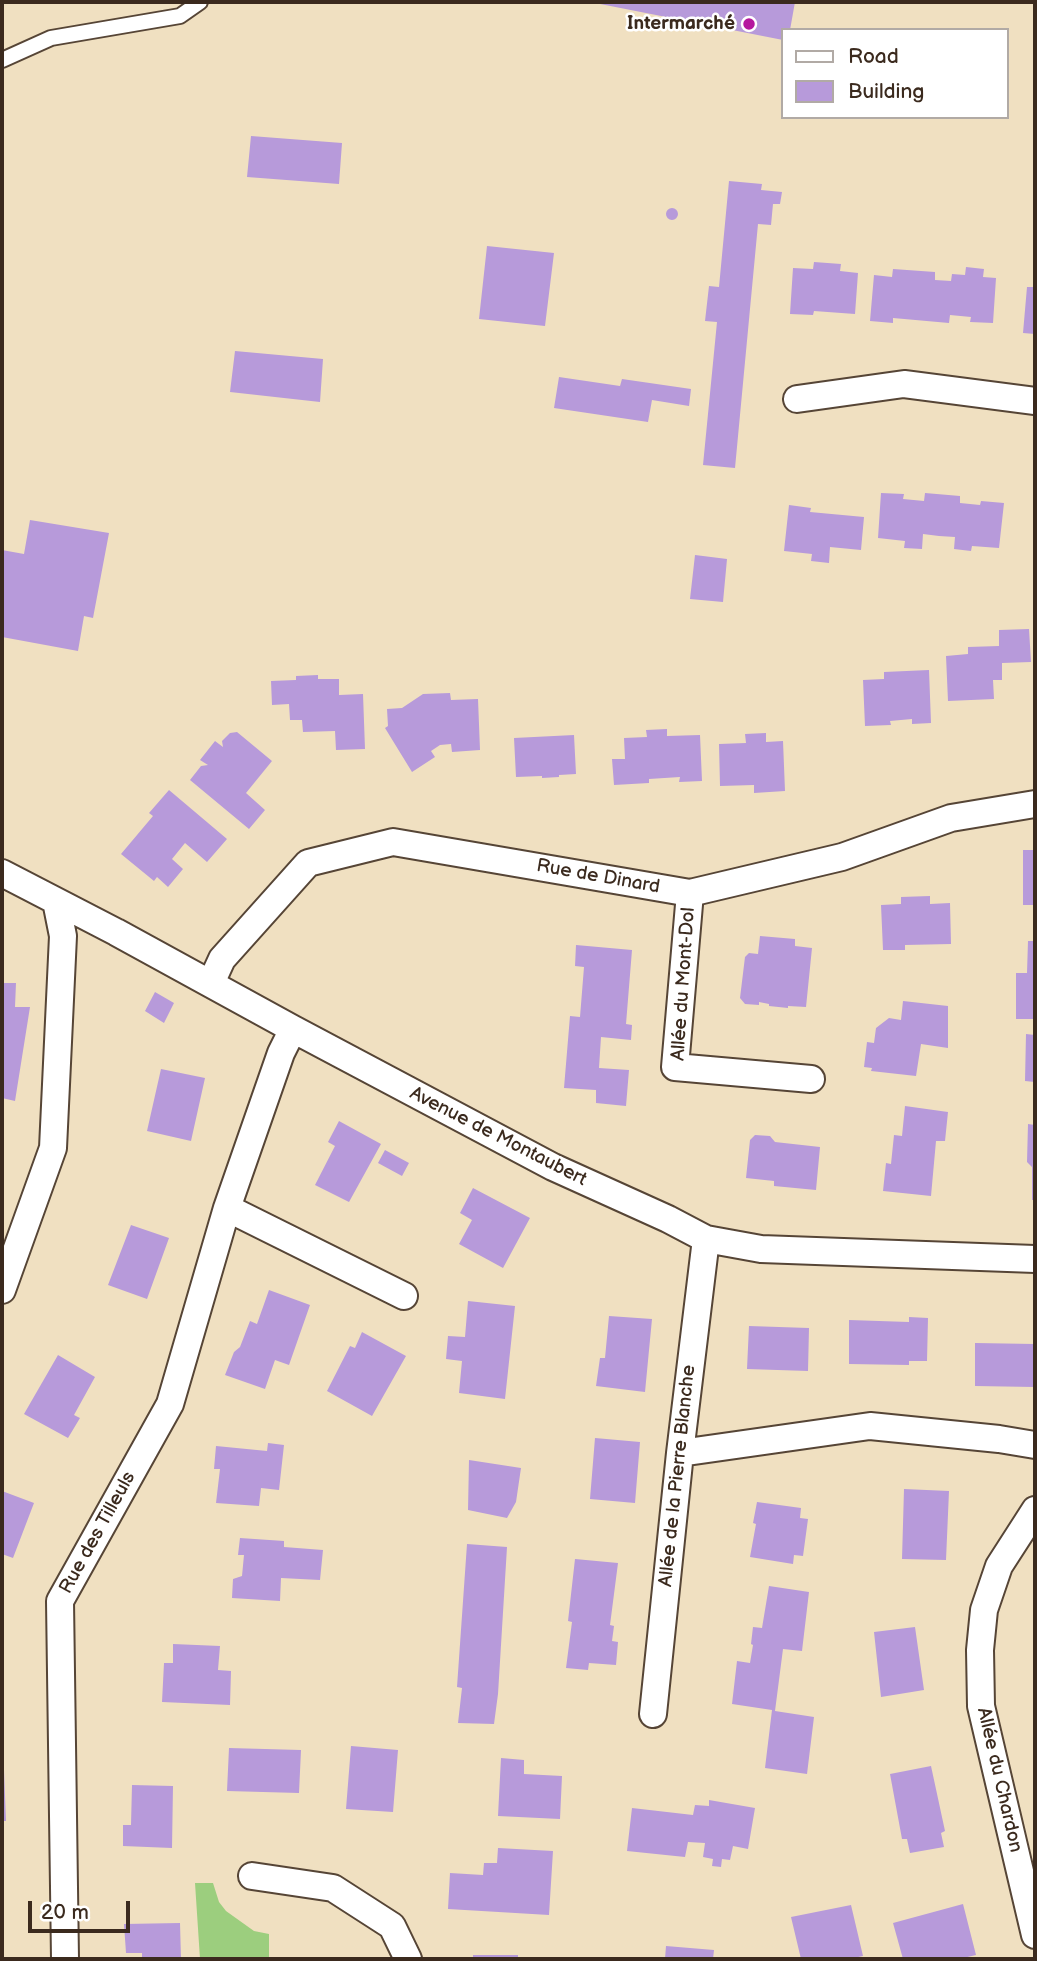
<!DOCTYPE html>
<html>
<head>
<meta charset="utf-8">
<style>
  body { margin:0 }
  #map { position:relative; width:1037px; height:1961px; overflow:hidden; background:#f0e0c1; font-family:"Balsamiq Sans",sans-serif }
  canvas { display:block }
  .frame { position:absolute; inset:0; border:4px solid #3b2a1e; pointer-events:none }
  .legend { position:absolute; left:781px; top:28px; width:228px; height:91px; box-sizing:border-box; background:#fff; border:2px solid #b1aaa5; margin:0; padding:9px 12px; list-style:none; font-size:21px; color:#3b2a1e }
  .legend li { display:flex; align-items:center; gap:14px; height:35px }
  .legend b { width:35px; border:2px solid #b1aaa5 }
  .scale { position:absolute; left:28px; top:1901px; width:102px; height:32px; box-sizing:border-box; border:4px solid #3b2a1e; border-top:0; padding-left:9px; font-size:21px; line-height:24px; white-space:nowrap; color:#3b2a1e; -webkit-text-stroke:5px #fff; paint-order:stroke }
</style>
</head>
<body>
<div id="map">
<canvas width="1037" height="1961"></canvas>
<div class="frame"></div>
<ul class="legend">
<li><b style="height:9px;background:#fff"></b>Road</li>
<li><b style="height:19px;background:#b79ada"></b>Building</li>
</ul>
<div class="scale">20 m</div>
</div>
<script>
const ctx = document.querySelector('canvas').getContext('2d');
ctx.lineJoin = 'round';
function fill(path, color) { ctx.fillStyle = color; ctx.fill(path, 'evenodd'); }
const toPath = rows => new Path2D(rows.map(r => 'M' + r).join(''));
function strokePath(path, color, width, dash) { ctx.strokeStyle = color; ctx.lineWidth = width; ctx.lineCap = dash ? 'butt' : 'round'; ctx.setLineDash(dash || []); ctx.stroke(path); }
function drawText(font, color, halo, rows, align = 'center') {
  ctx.font = font + ' "Balsamiq Sans",sans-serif'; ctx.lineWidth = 5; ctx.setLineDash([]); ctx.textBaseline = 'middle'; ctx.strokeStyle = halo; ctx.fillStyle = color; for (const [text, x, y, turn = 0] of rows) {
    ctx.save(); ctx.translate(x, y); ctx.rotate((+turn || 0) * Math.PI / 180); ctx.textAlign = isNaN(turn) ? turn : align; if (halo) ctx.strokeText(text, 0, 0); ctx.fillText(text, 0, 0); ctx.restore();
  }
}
fill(toPath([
  [195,1883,213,1883,219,1902,226,1911,254,1931,269,1934,269,1959,200,1959]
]), '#9cce7e');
fill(toPath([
  [590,2,795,2,790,30,783,30,783,40],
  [251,136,342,143,339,184,247,177],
  [729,181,762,184,761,190,782,192,780,204,773,204,771,225,758,224,735,468,703,465,717,322,705,321,709,286,719,287],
  '666 214a6 6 0 1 1 12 0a6 6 0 1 1-12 0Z',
  [487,246,554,253,545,326,479,319],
  [814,262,841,264,840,271,858,273,855,314,814,311,813,315,790,314,793,268,813,269],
  [966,267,984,269,983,277,996,278,993,323,970,322,971,317,950,315,949,323,893,318,893,323,870,321,874,275,892,277,893,269,935,272,935,280,951,281,952,274,965,275],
  [1027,287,1035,287,1035,334,1023,333],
  [235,351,323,359,320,402,230,392],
  [559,377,620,386,622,379,691,389,689,406,652,400,648,422,554,408],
  [881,493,904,494,903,499,924,501,925,493,960,496,960,503,980,505,981,501,1004,503,999,548,972,546,971,551,954,549,955,537,939,536,923,534,922,549,904,548,905,541,878,538],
  [789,505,811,508,810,512,864,517,861,550,830,547,829,563,811,561,812,554,784,551],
  [30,520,109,533,93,618,84,616,78,651,2,637,2,550,24,554],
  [695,555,727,559,723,602,690,599],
  [1029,629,1031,662,1002,663,1002,680,993,680,994,699,948,701,946,656,968,654,968,647,999,646,999,630],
  [929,670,931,723,912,724,912,719,890,721,891,725,865,726,863,680,884,679,884,672],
  [318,675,318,679,339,679,339,695,363,694,365,749,336,750,335,731,303,732,302,720,290,720,289,704,272,705,271,681,296,680,296,676],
  [450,693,451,700,478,699,480,750,452,752,451,744,440,745,431,751,435,757,412,772,385,728,388,726,387,709,402,708,423,694],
  [667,729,667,736,700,735,702,781,679,782,680,777,649,779,649,783,614,785,612,759,625,759,624,738,647,737,646,730],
  [237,732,272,761,246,793,265,810,249,829,190,780,201,766,208,765,200,760,215,741,223,747,222,741,230,733],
  [766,733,766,742,783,741,785,791,754,793,754,785,720,786,719,744,746,743,745,734],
  [574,735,576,774,559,775,559,777,542,778,542,776,516,777,514,738],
  [169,790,227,839,207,862,185,843,172,859,183,869,168,887,157,877,154,881,121,854,153,816,149,813],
  [1023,850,1035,850,1035,905,1023,905],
  [930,896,930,904,950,903,951,944,905,945,905,950,883,950,881,905,901,904,901,897],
  [760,936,795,939,795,946,812,948,806,1007,788,1006,788,1008,769,1006,769,1004,759,1002,759,1005,745,1004,740,998,745,957,749,953,758,954],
  [1028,941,1035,941,1035,1019,1016,1019,1016,973,1027,973],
  [576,945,632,950,626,1024,632,1025,631,1040,601,1037,599,1068,629,1070,626,1106,596,1103,596,1090,564,1088,570,1016,580,1017,584,967,575,966],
  [2,983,16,983,15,1007,30,1007,15,1101,2,1098],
  [155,992,174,1003,164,1023,145,1011],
  [903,1001,948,1006,948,1048,921,1044,916,1076,871,1071,872,1068,864,1067,867,1042,874,1043,876,1028,889,1018,901,1020],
  [1026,1034,1035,1035,1035,1082,1025,1081],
  [161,1069,205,1078,191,1141,147,1131],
  [905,1106,948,1112,945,1141,936,1141,931,1196,883,1191,886,1163,891,1164,894,1135,902,1136],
  [339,1121,381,1144,349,1202,315,1185,335,1146,328,1142],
  [1028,1124,1035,1125,1035,1200,1032,1200,1032,1167,1027,1162],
  [755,1135,770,1136,775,1142,820,1147,816,1190,774,1186,774,1181,746,1178,750,1140],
  [385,1150,409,1163,402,1176,378,1163],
  [473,1188,530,1218,503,1268,459,1244,472,1220,460,1213],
  [131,1225,169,1238,147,1299,108,1285],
  [269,1290,310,1305,289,1365,275,1360,265,1389,225,1375,234,1352,240,1347,250,1321,257,1324],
  [468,1301,515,1306,505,1399,459,1393,462,1361,446,1359,448,1336,465,1337],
  [609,1316,652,1319,645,1392,596,1386,600,1358,605,1358],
  [909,1317,928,1318,927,1361,909,1361,909,1365,849,1364,849,1320,909,1322],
  [749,1326,809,1328,808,1371,747,1369],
  [362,1332,406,1356,372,1416,327,1391,350,1346,355,1348],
  [975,1343,1035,1344,1034,1387,975,1386],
  [58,1355,95,1377,74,1415,80,1418,68,1438,24,1414],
  [595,1438,640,1442,635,1503,590,1499],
  [268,1443,284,1445,279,1490,261,1488,259,1506,216,1503,220,1469,214,1469,216,1446,267,1451],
  [469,1460,521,1468,516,1502,507,1518,468,1510],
  [904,1489,949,1491,946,1560,902,1559],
  [2,1491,34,1503,13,1558,2,1554],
  [757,1502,801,1508,800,1518,808,1519,803,1556,794,1555,793,1564,750,1557,756,1524,753,1523],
  [240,1538,284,1541,284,1547,323,1550,320,1580,281,1578,280,1601,232,1598,233,1579,242,1576,244,1555,238,1555],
  [467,1544,507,1547,498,1694,494,1724,458,1723,462,1688,457,1687],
  [575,1559,618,1563,610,1625,614,1626,612,1641,618,1642,616,1665,589,1663,588,1670,566,1668,572,1622,568,1621],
  [769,1586,809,1592,802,1651,783,1649,775,1711,814,1717,807,1774,765,1768,772,1710,732,1704,737,1661,750,1663,753,1645,751,1644,753,1627,762,1628],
  [915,1627,924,1690,881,1697,874,1632],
  [173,1644,220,1646,218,1670,231,1671,230,1705,162,1702,164,1663,173,1663],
  [351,1746,398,1750,393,1812,346,1809],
  [229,1748,301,1750,299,1793,227,1791],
  [501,1758,524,1760,524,1774,562,1776,560,1819,498,1816],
  [931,1766,945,1831,941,1833,944,1847,910,1853,907,1839,902,1839,890,1774],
  [2,1770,4,1770,6,1821,2,1821],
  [132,1785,173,1786,172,1848,123,1846,123,1825,131,1825],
  [709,1800,755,1808,748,1849,733,1846,730,1860,722,1859,721,1867,712,1866,713,1859,703,1857,705,1843,688,1842,685,1857,627,1851,632,1808,693,1815,695,1805,709,1806],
  [498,1848,553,1851,549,1915,448,1909,450,1873,483,1875,484,1863,497,1863],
  [963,1904,976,1955,959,1959,903,1959,893,1923],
  [851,1905,863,1956,849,1959,801,1959,791,1917],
  [180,1923,181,1959,142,1959,142,1953,126,1953,124,1924],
  [666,1946,714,1950,713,1959,665,1959],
  [473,1955,518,1955,518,1959,473,1959]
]), '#b79ada');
const service = toPath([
  [2,60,51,38,180,16,200,2]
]);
const minor = toPath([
  [797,399,904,384,1035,401],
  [2,873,116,932,293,1029,553,1167,668,1219,706,1239,761,1249,1035,1259],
  [690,893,675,1067,811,1079],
  [211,983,222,959,308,863,393,842,690,893,842,857,951,818,1035,804],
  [227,1208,404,1296],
  [2,1290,53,1148,63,936,56,901],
  [680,1453,870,1426,999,1439,1035,1445],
  [1035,1510,999,1566,984,1610,980,1650,981,1706,1035,1935],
  [653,1714,680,1453,706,1239],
  [252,1876,333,1888,392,1926,408,1959],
  [65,1959,60,1601,170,1404,227,1208,281,1053,293,1029]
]);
strokePath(service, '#564536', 18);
strokePath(minor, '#564536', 30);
strokePath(service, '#fff', 14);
strokePath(minor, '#fff', 26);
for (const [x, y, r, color] of [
  [749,24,7,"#b5179e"]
]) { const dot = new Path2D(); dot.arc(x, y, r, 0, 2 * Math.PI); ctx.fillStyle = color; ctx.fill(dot); strokePath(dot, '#fff', 2.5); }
drawText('bold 19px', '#3b2a1e', '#fff', [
  ["Intermarché",735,24]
], 'right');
drawText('19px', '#3b2a1e', '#fff', [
  ["Rue de Dinard",598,877,10],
  ["Allée du Mont-Dol",684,984,-86],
  ["Avenue de Montaubert",498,1137,27],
  ["Allée de la Pierre Blanche",678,1476,-84],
  ["Rue des Tilleuls",98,1533,-61],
  ["Allée du Chardon",999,1780,77]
]);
</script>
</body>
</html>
